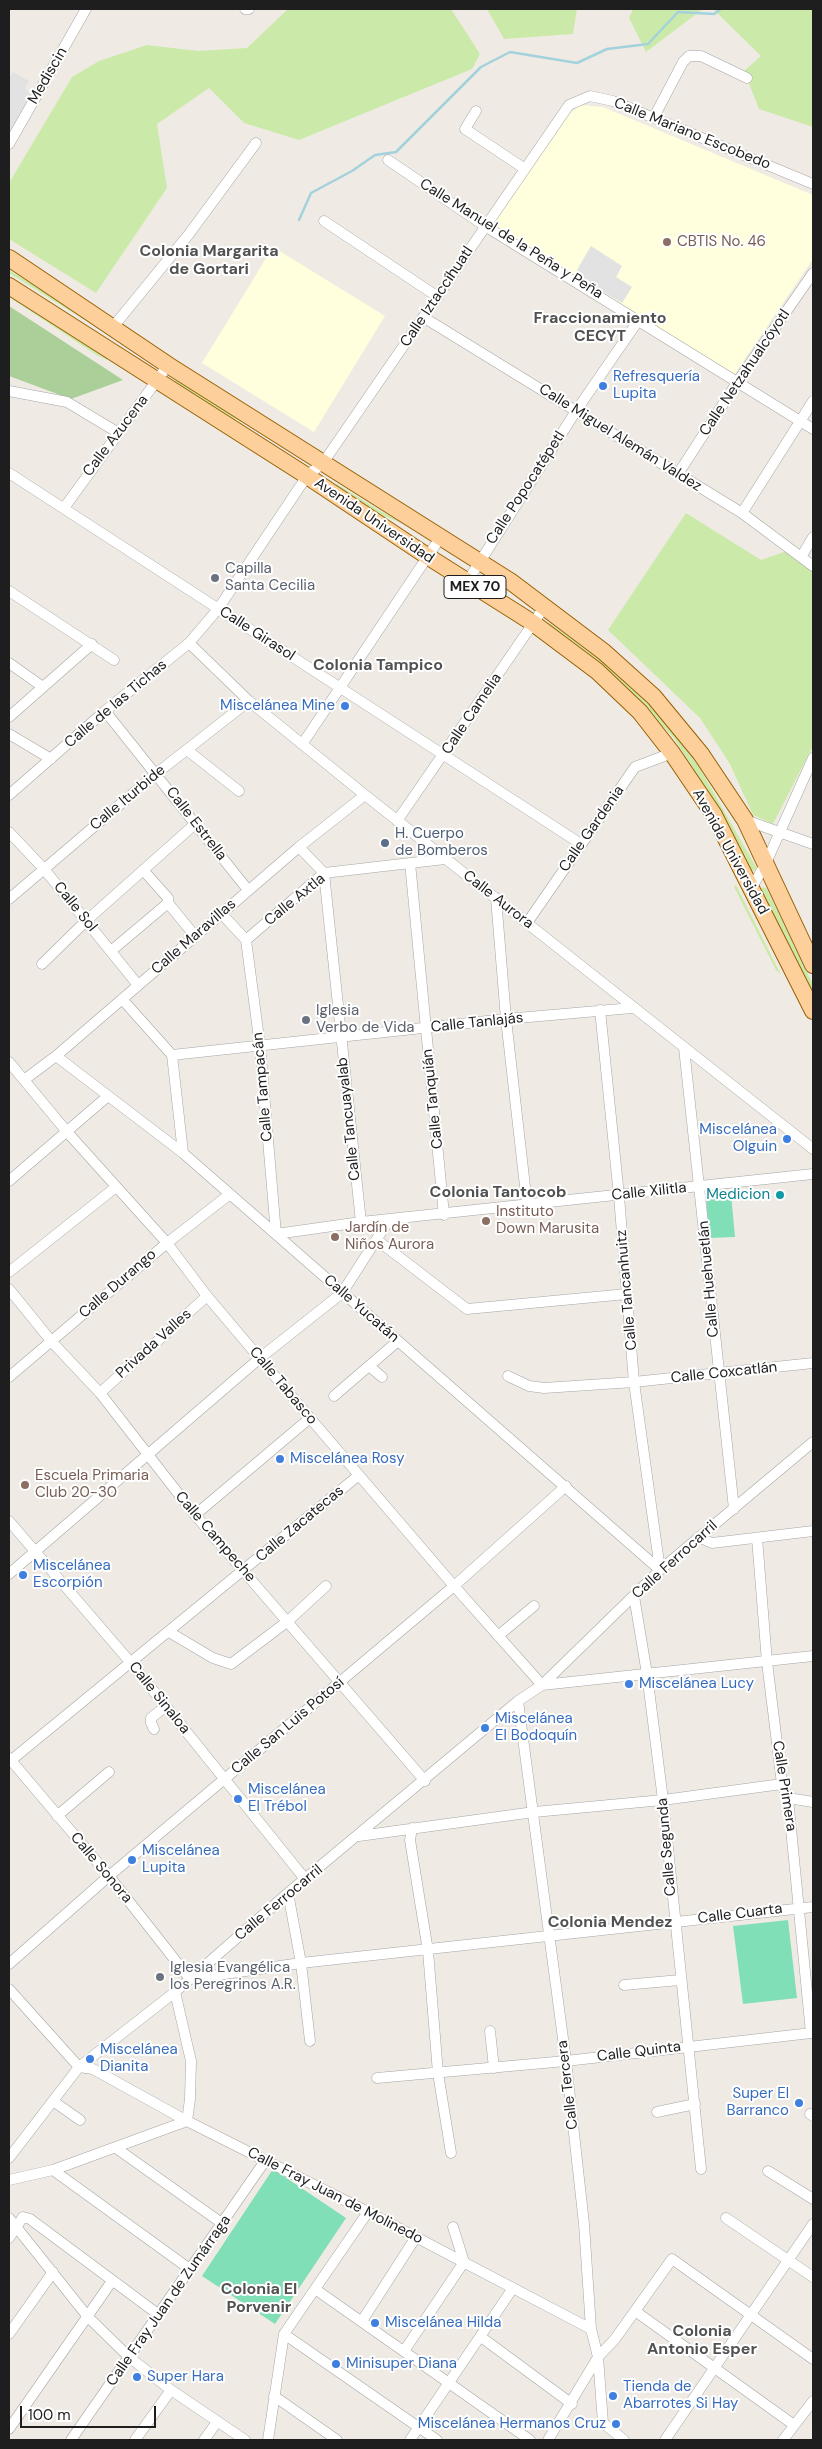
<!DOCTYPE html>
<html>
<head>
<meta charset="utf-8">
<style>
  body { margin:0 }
  #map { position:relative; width:822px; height:2449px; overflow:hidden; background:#efebe4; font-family:"DM Sans",sans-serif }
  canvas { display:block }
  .frame { position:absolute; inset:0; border:10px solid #1e1e1e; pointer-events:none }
  .scale { position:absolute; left:20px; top:2406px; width:136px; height:22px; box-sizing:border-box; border:2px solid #1e1e1e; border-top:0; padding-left:6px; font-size:15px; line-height:18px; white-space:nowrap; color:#1e1e1e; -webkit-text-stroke:4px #fff; paint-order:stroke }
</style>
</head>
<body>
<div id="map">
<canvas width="822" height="2449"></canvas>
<div class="frame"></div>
<div class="scale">100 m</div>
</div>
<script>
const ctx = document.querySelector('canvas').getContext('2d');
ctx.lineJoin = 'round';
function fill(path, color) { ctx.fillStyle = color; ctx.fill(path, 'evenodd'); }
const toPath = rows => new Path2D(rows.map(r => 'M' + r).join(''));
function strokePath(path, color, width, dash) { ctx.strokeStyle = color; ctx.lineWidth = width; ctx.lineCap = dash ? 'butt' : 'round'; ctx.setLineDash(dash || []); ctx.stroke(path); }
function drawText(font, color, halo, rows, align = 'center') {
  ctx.font = font + ' "DM Sans",sans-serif'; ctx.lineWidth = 4; ctx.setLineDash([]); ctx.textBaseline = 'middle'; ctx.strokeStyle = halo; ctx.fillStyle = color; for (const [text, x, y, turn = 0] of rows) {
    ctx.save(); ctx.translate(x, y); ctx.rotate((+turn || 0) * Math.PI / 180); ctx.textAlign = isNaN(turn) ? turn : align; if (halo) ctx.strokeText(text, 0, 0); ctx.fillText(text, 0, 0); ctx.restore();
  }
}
fill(toPath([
  [581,105,603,107,813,195,813,259,734,375,492,224,561,123,572,111],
  [273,247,385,316,314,432,202,363]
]), '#fffedd');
fill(toPath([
  [288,9,451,9,480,54,472,69,299,140,244,123,209,88,157,124,167,188,96,293,9,239,9,183,72,77,99,61,147,45,198,51,247,48],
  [487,9,577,9,573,34,504,39],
  [633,9,703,9,646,52,629,18],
  [713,9,813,9,813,127,759,109,744,71,761,56],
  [9,270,90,320,133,350,9,273],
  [9,291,108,357,107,360,95,354,9,297],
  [176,380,230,413,250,426,231,417,174,382],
  [337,484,377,509,404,524,379,514,334,485],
  [686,513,761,560,787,551,813,571,813,746,773,824,753,815,730,764,700,718,608,630],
  [550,623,599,659,657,712,699,767,756,867,756,870,751,871,721,812,673,737,620,682,587,652,548,624],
  [736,885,781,975,776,970,734,887],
  [763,887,767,889,813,985,813,994,761,889]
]), '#cbeaa9');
fill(toPath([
  [9,306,123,380,71,399,9,376]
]), '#aacf98');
fill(toPath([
  [731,1194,735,1237,709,1238,706,1195],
  [788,1920,797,1998,743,2004,733,1926],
  [273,2169,346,2218,275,2324,202,2276]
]), '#80dfb7');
fill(toPath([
  [13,72,29,81,25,88,31,95,9,133,9,79],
  [591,246,622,266,616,277,632,287,622,303,574,275]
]), '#e2e2e2');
strokePath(toPath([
  [299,220,311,193,352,171,375,155,396,152,481,67,510,52,577,63,607,49,648,44,678,12,714,14,721,9]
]), '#a3d2dd', 2.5);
const minor = toPath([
  [245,9,249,9],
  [476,111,465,129,525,169],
  [654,117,683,62,689,56,701,56,747,78],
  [9,144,86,9],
  [388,160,485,226,813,429],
  [324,221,438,297],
  [423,317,742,513,813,566],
  [113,327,189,234,256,143],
  [9,391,67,402,117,432],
  [9,473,581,844],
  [678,474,738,381,813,273],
  [64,508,168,365],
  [742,513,813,401],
  [801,557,813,537],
  [467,582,576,411,638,321],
  [9,591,114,660],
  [189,643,249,701,365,795,813,1149],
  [9,663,43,687],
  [105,711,248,890],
  [9,717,92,644],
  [9,734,51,759],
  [303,743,440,538],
  [187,750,239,791],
  [9,795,105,711,189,643,218,609,307,476,323,463,569,105,590,96,613,101,813,184],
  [745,820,813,844],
  [397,821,545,606],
  [9,832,44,869,138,985],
  [299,847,324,873,361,1222],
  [410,863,444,1215],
  [143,870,168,898,168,903,195,936],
  [752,887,766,863,813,758],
  [496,898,506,1019,527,1204],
  [9,899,157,773,249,701],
  [221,913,246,940],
  [527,923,635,767,672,753],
  [246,940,260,1046,276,1234,361,1222,813,1174],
  [246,940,324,873,445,859],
  [111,951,168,903],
  [42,964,86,921,195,824],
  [122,999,172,1055,183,1153],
  [600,1010,619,1196,634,1382,660,1570],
  [684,1048,734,1509],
  [172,1055,506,1019,632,1008],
  [56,1056,183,1153,660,1570],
  [9,1062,68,1133,167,1243,207,1296,310,1418,454,1586,542,1685],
  [24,1080,56,1056,299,847,365,795],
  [9,1181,108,1096],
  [377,1240,467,1309,627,1294],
  [9,1272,116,1187],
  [9,1289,52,1342,100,1393,195,1515,425,1781],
  [369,1366,382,1377],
  [508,1376,529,1386,544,1388,634,1382,813,1363],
  [9,1377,167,1243,230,1194],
  [100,1393,207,1296],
  [334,1396,398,1341],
  [195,1515,310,1418],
  [9,1521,131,1663,305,1879],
  [698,1537,712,1543,813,1531],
  [9,1574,260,1358,342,1293,389,1220],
  [634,1596,647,1674,663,1800,701,2169],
  [169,1632,213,1658,231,1664,288,1621,326,1586],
  [498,1636,534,1606],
  [542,1685,813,1656],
  [518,1701,566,2061,584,2224,591,2329,598,2357,603,2423,624,2440],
  [154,1729,151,1723,151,1718,166,1706],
  [9,1758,109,1876,190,1979,301,1963,813,1907],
  [9,1762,359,1475],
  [788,1798,813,1802],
  [57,1816,109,1772],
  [412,1828,410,1840,428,1951,438,2073,451,2153],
  [359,1836,534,1812,663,1800,782,1784],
  [288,1893,301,1963,310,2041],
  [9,1964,109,1876,454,1586,566,1486],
  [624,1985,680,1980],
  [9,1989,79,2067,93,2069,187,2121,368,2212,591,2329],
  [490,2031,494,2068],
  [377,2078,566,2061,811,2033,788,1798,782,1784,767,1662,757,1538],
  [53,2101,80,2120],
  [657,2112,695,2104],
  [810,2114,813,2116],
  [116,2148,223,2224],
  [9,2158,79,2067,175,1992,288,1893,518,1701,542,1685,660,1570,813,1442],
  [53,2170,191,2270],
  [768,2171,813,2199],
  [9,2180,53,2170,187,2121,190,2099,191,2061,175,1992],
  [9,2218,88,2317,129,2357,171,2390,245,2440],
  [726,2218,813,2277],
  [9,2238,23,2217,30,2219,159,2315],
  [315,2289,530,2440],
  [635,2311,794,2425],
  [362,2321,416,2237],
  [9,2334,53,2272],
  [284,2334,437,2440],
  [481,2337,572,2404],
  [404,2351,464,2262,453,2227],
  [274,2396,337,2440],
  [9,2429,112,2281],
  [71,2440,265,2161],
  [135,2440,171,2390],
  [204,2440,217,2422],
  [268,2440,284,2334,368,2212],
  [410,2440,513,2288],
  [548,2440,598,2357,615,2339,672,2259,813,2359],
  [665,2440,813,2224],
  [783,2440,813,2401]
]);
const primary = toPath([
  [9,258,168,365,510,581,604,652,654,697,701,754,745,820,813,965],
  [9,286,307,476,427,556,533,623,597,671,640,712,672,753,714,815,813,1011]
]);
strokePath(minor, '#a5a5a5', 11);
strokePath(primary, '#986000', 18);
strokePath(minor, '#fff', 10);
strokePath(primary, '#fdcf9b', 16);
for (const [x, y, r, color] of [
  [667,242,5,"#8d6e63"],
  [603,386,5,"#3f7fe0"],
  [215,578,5,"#6b7280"],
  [345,706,5,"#3f7fe0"],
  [385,843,5,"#5c6f8a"],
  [306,1020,5,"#6b7280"],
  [787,1139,5,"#3f7fe0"],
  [780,1195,5,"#0f9aa8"],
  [486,1221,5,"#8d6e63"],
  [335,1237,5,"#8d6e63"],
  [280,1459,5,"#3f7fe0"],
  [25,1485,5,"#8d6e63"],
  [23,1575,5,"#3f7fe0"],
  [629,1684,5,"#3f7fe0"],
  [485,1728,5,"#3f7fe0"],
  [238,1799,5,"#3f7fe0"],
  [132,1860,5,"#3f7fe0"],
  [160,1977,5,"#6b7280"],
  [90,2059,5,"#3f7fe0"],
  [799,2103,5,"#3f7fe0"],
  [375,2323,5,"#3f7fe0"],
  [336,2364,5,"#3f7fe0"],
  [137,2377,5,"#3f7fe0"],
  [613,2396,5,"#3f7fe0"],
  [616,2424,5,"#3f7fe0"]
]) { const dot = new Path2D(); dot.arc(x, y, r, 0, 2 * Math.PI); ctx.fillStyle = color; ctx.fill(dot); strokePath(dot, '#fff', 2); }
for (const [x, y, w] of [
  [475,587,62]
]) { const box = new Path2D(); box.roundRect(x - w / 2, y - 11.5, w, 23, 4); ctx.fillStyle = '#fff'; ctx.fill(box); strokePath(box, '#1e1e1e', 1); }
drawText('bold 14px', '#1e1e1e', null, [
  ["MEX 70",475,587]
]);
drawText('15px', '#1e1e1e', '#fff', [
  ["Mediscin",48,76,-60],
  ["Calle Mariano Escobedo",692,134,22],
  ["Calle Manuel de la Peña y Peña",511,239,32],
  ["Calle Iztaccíhuatl",437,297,-56],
  ["Calle Netzahualcóyotl",745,373,-56],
  ["Calle Azucena",116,436,-53],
  ["Calle Miguel Alemán Valdez",620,438,32],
  ["Calle Popocatépetl",526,488,-57],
  ["Avenida Universidad",374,521,34],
  ["Calle Girasol",257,634,33],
  ["Calle de las Tichas",116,704,-40],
  ["Calle Camelia",472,714,-56],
  ["Calle Iturbide",128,798,-40],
  ["Calle Estrella",196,824,52],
  ["Calle Gardenia",592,829,-55],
  ["Avenida Universidad",730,852,61],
  ["Calle Axtla",295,900,-39],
  ["Calle Aurora",498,900,38],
  ["Calle Sol",75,907,51],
  ["Calle Maravillas",194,937,-41],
  ["Calle Tanlajás",477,1023,-6],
  ["Calle Tampacán",263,1087,-95],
  ["Calle Tanquián",433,1099,-96],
  ["Calle Tancuayalab",349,1119,-96],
  ["Calle Xilitla",649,1192,-6],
  ["Calle Huehuetlán",709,1279,-95],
  ["Calle Durango",118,1284,-41],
  ["Calle Tancanhuitz",627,1290,-95],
  ["Calle Yucatán",361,1309,41],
  ["Privada Valles",154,1344,-42],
  ["Calle Coxcatlán",724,1373,-6],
  ["Calle Tabasco",283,1386,50],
  ["Calle Zacatecas",300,1524,-40],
  ["Calle Campeche",215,1537,49],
  ["Calle Ferrocarril",675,1560,-42],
  ["Calle Sinaloa",159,1698,51],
  ["Calle San Luis Potosí",288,1726,-40],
  ["Calle Primera",784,1786,81],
  ["Calle Segunda",667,1847,-95],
  ["Calle Sonora",101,1868,50],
  ["Calle Ferrocarril",279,1903,-40],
  ["Calle Cuarta",740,1914,-7],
  ["Calle Quinta",639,2052,-7],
  ["Calle Tercera",568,2085,-97],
  ["Calle Fray Juan de Molinedo",335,2196,27],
  ["Calle Fray Juan de Zumárraga",169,2301,-55]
]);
drawText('15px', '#785e54', '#fff', [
  ["CBTIS No. 46",677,242],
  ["Instituto",496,1212],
  ["Down Marusita",496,1229],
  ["Jardín de",345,1228],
  ["Niños Aurora",345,1245],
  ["Escuela Primaria",35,1476],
  ["Club 20-30",35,1493]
], 'left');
drawText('15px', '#366cbe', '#fff', [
  ["Refresquería",613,377],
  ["Lupita",613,394],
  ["Miscelánea Mine",335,706,"right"],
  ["Miscelánea",777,1130,"right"],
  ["Olguin",777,1147,"right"],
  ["Miscelánea Rosy",290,1459],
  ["Miscelánea",33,1566],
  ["Escorpión",33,1583],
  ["Miscelánea Lucy",639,1684],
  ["Miscelánea",495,1719],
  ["El Bodoquín",495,1736],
  ["Miscelánea",248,1790],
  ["El Trébol",248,1807],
  ["Miscelánea",142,1851],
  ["Lupita",142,1868],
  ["Miscelánea",100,2050],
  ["Dianita",100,2067],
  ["Super El",789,2094,"right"],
  ["Barranco",789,2111,"right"],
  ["Miscelánea Hilda",385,2323],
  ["Minisuper Diana",346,2364],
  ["Super Hara",147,2377],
  ["Tienda de",623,2387],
  ["Abarrotes Si Hay",623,2404],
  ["Miscelánea Hermanos Cruz",606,2424,"right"]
], 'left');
drawText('15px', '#5b616d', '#fff', [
  ["Capilla",225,569],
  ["Santa Cecilia",225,586],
  ["Iglesia",316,1011],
  ["Verbo de Vida",316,1028],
  ["Iglesia Evangélica",170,1968],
  ["los Peregrinos A.R.",170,1985]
], 'left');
drawText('15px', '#4e5e75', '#fff', [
  ["H. Cuerpo",395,834],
  ["de Bomberos",395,851]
], 'left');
drawText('15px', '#0d838f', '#fff', [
  ["Medicion",770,1195]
], 'right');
drawText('bold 16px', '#515151', '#fff', [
  ["Colonia Margarita",209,252],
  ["de Gortari",209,270],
  ["Fraccionamiento",600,319],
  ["CECYT",600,337],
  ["Colonia Tampico",378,666],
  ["Colonia Tantocob",498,1193],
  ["Colonia Mendez",610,1923],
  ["Colonia El",259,2290],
  ["Porvenir",259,2308],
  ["Colonia",702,2332],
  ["Antonio Esper",702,2350]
]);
</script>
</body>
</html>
